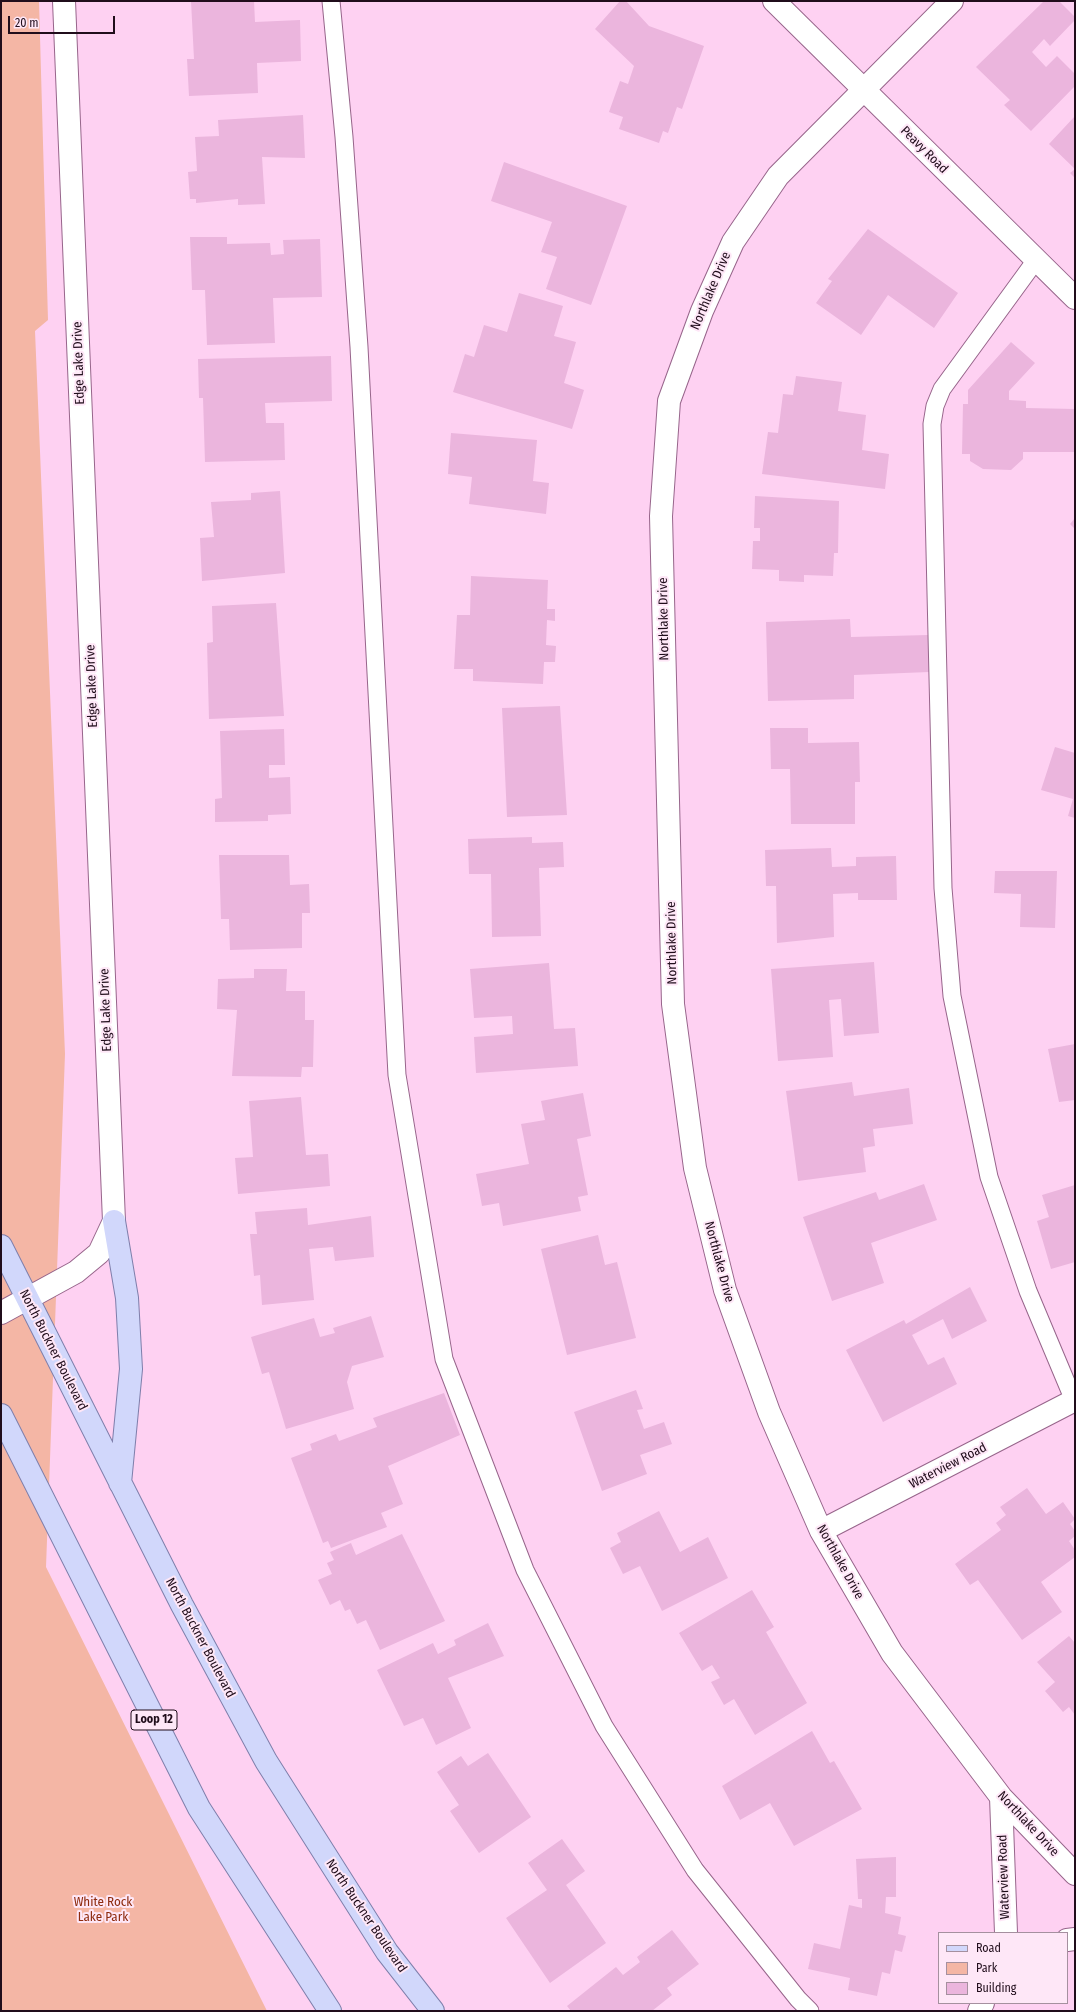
<!DOCTYPE html>
<html>
<head>
<meta charset="utf-8">
<style>
  body { margin:0 }
  #map { position:relative; width:1076px; height:2012px; overflow:hidden; background:#fed1f2; font-family:"Fira Sans Condensed",sans-serif }
  canvas { display:block }
  .frame { position:absolute; inset:0; border:2px solid #200d1b; pointer-events:none }
  .legend { position:absolute; left:938px; top:1932px; width:130px; height:72px; box-sizing:border-box; background:#fee7f7; border:1px solid #a5909f; margin:0; padding:5px 7px; list-style:none; font-size:12px; color:#200d1b }
  .legend li { display:flex; align-items:center; gap:8px; height:20px }
  .legend b { width:20px; border:1px solid #a5909f }
  .scale { position:absolute; left:8px; top:16px; width:107px; height:18px; box-sizing:border-box; border:2px solid #200d1b; border-top:0; padding-left:5px; font-size:12px; line-height:14px; white-space:nowrap; color:#200d1b; -webkit-text-stroke:3px #fee7f7; paint-order:stroke }
</style>
</head>
<body>
<div id="map">
<canvas width="1076" height="2012"></canvas>
<div class="frame"></div>
<ul class="legend">
<li><b style="height:5px;background:#d1d7fb"></b>Road</li>
<li><b style="height:11px;background:#f4b6a5"></b>Park</li>
<li><b style="height:11px;background:#ebb5dd"></b>Building</li>
</ul>
<div class="scale">20 m</div>
</div>
<script>
const ctx = document.querySelector('canvas').getContext('2d');
ctx.lineJoin = 'round';
function fill(path, color) { ctx.fillStyle = color; ctx.fill(path, 'evenodd'); }
const toPath = rows => new Path2D(rows.map(r => 'M' + r).join(''));
function strokePath(path, color, width, dash) { ctx.strokeStyle = color; ctx.lineWidth = width; ctx.lineCap = dash ? 'butt' : 'round'; ctx.setLineDash(dash || []); ctx.stroke(path); }
function drawText(font, color, halo, rows, align = 'center') {
  ctx.font = font + ' "Fira Sans Condensed",sans-serif'; ctx.lineWidth = 4; ctx.setLineDash([]); ctx.textBaseline = 'middle'; ctx.strokeStyle = halo; ctx.fillStyle = color; for (const [text, x, y, turn = 0] of rows) {
    ctx.save(); ctx.translate(x, y); ctx.rotate((+turn || 0) * Math.PI / 180); ctx.textAlign = isNaN(turn) ? turn : align; if (halo) ctx.strokeText(text, 0, 0); ctx.fillText(text, 0, 0); ctx.restore();
  }
}
fill(toPath([
  [1,1,39,1,48,320,35,331,65,1054,46,1567,267,2011,1,2011]
]), '#f4b6a5');
fill(toPath([
  [191,1,254,1,255,22,300,20,301,61,257,63,258,93,189,96,187,59,194,59],
  [620,1,626,1,649,26,704,46,682,109,677,107,668,133,663,131,659,143,619,129,623,117,609,112,620,81,628,84,634,66,595,29],
  [1044,1,1059,1,1075,17,1075,20,1050,46,1044,39,1032,52,1046,67,1057,56,1075,74,1075,86,1031,131,1004,105,1010,100,976,67],
  [303,115,305,158,262,157,265,204,238,205,238,199,196,203,196,199,190,199,188,172,197,171,195,137,219,136,218,120],
  [1075,116,1075,178,1070,173,1075,169,1049,144],
  [504,162,627,206,591,305,546,289,557,257,541,252,552,222,491,201],
  [868,229,958,293,934,328,888,295,861,335,816,303,832,281,828,279],
  [190,237,227,237,227,244,270,243,271,255,284,254,283,240,320,239,322,297,273,298,275,343,207,345,205,290,192,290],
  [519,293,563,306,554,336,576,342,564,383,584,390,572,429,453,392,465,354,474,357,484,325,507,332],
  [1011,342,1035,363,1009,391,1009,400,1026,401,1026,408,1075,409,1075,452,1023,452,1023,459,1011,470,983,469,970,461,970,454,962,454,963,404,968,404,968,390],
  [331,356,332,401,265,403,266,423,284,423,285,460,205,462,203,398,199,398,198,359],
  [796,376,842,382,838,411,866,415,862,450,889,454,885,489,762,474,768,432,778,433,783,394,793,395],
  [451,433,537,440,533,481,549,483,546,514,469,504,472,477,448,474],
  [280,491,285,573,202,581,200,538,214,537,211,502,251,500,251,493],
  [755,496,839,501,838,553,834,553,833,576,804,575,804,582,779,581,779,570,752,569,753,541,760,541,760,528,754,528],
  [1075,518,1075,529,1070,524],
  [471,576,548,580,547,609,555,609,555,621,547,620,546,645,556,646,555,662,544,662,543,684,473,681,473,669,454,669,457,615,470,615],
  [276,603,284,716,209,719,207,643,213,642,212,606],
  [850,619,851,637,928,635,929,672,854,675,854,699,768,701,766,622],
  [560,706,567,815,507,817,502,708],
  [770,728,808,728,808,743,859,742,860,782,855,782,855,824,791,824,790,769,771,769],
  [284,729,285,765,269,765,269,778,290,777,291,814,268,815,268,821,215,822,215,799,222,798,220,731],
  [1055,747,1075,753,1075,818,1068,816,1073,799,1041,790],
  [532,837,532,843,563,842,564,867,539,868,541,936,492,937,491,874,469,874,468,839],
  [831,848,832,867,856,866,856,857,896,856,897,900,858,900,858,893,833,894,834,937,777,943,776,886,766,886,765,850],
  [219,855,289,855,290,885,309,884,310,913,302,913,302,948,230,950,229,919,221,919],
  [995,871,1057,871,1055,928,1020,927,1021,894,994,893],
  [874,962,879,1033,844,1036,841,999,829,1000,833,1057,778,1061,771,969],
  [549,963,554,1029,575,1028,578,1066,476,1073,474,1037,513,1034,512,1016,474,1018,470,969],
  [254,969,287,969,286,991,305,991,305,1020,314,1020,313,1067,302,1067,301,1077,232,1076,237,1010,217,1009,218,979,254,978],
  [1075,1044,1075,1100,1059,1102,1048,1049],
  [852,1082,854,1096,909,1088,913,1124,873,1129,875,1146,863,1148,866,1172,798,1181,786,1091],
  [583,1093,591,1136,577,1139,588,1195,578,1197,581,1211,503,1226,499,1203,482,1206,476,1174,529,1164,521,1124,545,1120,541,1101],
  [301,1097,306,1155,328,1154,330,1186,238,1194,235,1158,253,1157,249,1101],
  [924,1184,937,1220,871,1243,884,1283,832,1301,803,1217,876,1192,879,1200],
  [1075,1185,1075,1262,1051,1269,1037,1221,1049,1217,1042,1195],
  [307,1208,308,1225,371,1216,374,1257,335,1261,333,1247,309,1249,314,1300,262,1305,260,1275,254,1276,250,1234,257,1234,255,1212],
  [598,1235,605,1265,617,1262,636,1338,567,1355,541,1249],
  [970,1287,987,1321,952,1339,943,1319,912,1335,928,1365,944,1357,957,1384,883,1422,846,1350,904,1320,906,1324],
  [371,1316,384,1357,352,1366,347,1382,354,1409,286,1429,269,1372,262,1374,251,1337,314,1318,320,1337,335,1333,333,1328],
  [636,1390,643,1409,637,1410,644,1429,664,1422,672,1444,640,1455,647,1474,602,1491,574,1412],
  [444,1393,460,1435,388,1466,403,1504,381,1513,387,1527,331,1548,328,1541,323,1543,291,1458,312,1450,310,1444,336,1434,339,1441,377,1427,373,1418],
  [1027,1488,1046,1514,1063,1502,1075,1519,1070,1524,1075,1531,1075,1536,1069,1541,1075,1550,1075,1557,1041,1582,1062,1612,1022,1640,978,1580,970,1585,955,1564,1001,1530,996,1523,1006,1515,1000,1507],
  [659,1511,680,1552,708,1537,728,1578,662,1611,640,1566,623,1574,610,1548,621,1542,617,1533],
  [402,1534,445,1621,380,1650,366,1620,357,1624,350,1609,345,1611,340,1600,330,1605,318,1580,332,1574,327,1563,334,1560,330,1552,351,1543,356,1555],
  [752,1590,774,1627,766,1632,807,1703,755,1735,734,1699,724,1705,711,1682,720,1678,712,1665,702,1671,679,1633],
  [488,1623,504,1656,448,1678,471,1728,436,1745,423,1718,404,1726,377,1670,433,1643,438,1654,456,1645,454,1640],
  [1069,1636,1075,1643,1075,1715,1069,1707,1063,1712,1045,1691,1055,1682,1037,1662],
  [812,1731,830,1763,834,1761,862,1809,794,1846,770,1803,740,1820,722,1786],
  [488,1753,531,1817,479,1853,450,1811,459,1805,437,1772,461,1756,468,1766],
  [562,1839,585,1871,566,1885,606,1943,550,1983,506,1918,547,1890,528,1863],
  [896,1857,896,1897,886,1897,885,1913,901,1917,898,1934,906,1936,902,1952,895,1950,890,1974,882,1972,877,1996,848,1990,850,1978,808,1969,814,1943,840,1949,849,1905,862,1908,862,1899,858,1899,856,1859],
  [672,1930,699,1964,667,1988,672,1995,652,2011,571,2011,567,2006,616,1967,623,1975,640,1962,637,1957]
]), '#ebb5dd');
const lane = toPath([
  [331,1,344,137,359,347,397,1075,444,1359,525,1570,604,1726,695,1870,798,1999,810,2011],
  [1036,260,942,389,935,406,932,424,943,888,952,996,989,1177,1028,1291,1075,1403]
]);
const street = toPath([
  [952,1,778,176,733,242,702,311,669,401,661,516,673,1004,695,1168,725,1290,769,1412,821,1531,892,1653,1001,1797,1075,1874],
  [1,1313,76,1272,99,1253,114,1221,64,1],
  [821,1531,1075,1400],
  [1001,1797,1006,1933],
  [1067,1940,1075,1939],
  [979,2011,983,2003]
]);
const secondary = toPath([
  [774,1,1075,298]
]);
const primary = toPath([
  [114,1221,127,1298,131,1369,120,1483],
  [1,1246,182,1605,266,1761,387,1952,433,2011],
  [1,1415,199,1808,330,2011]
]);
strokePath(lane, '#97658b', 19);
strokePath(street, '#97658b', 24);
strokePath(secondary, '#97658b', 24);
strokePath(primary, '#7f7fab', 24);
strokePath(lane, '#fff', 17);
strokePath(street, '#fff', 22);
strokePath(secondary, '#fff', 22);
strokePath(primary, '#d1d7fb', 22);
for (const [x, y, w] of [
  [154,1720,46]
]) { const box = new Path2D(); box.roundRect(x - w / 2, y - 10, w, 20, 3); ctx.fillStyle = '#fee7f7'; ctx.fill(box); strokePath(box, '#200d1b', 1); }
drawText('bold 12px', '#200d1b', null, [
  ["Loop 12",154,1720]
]);
drawText('13px', '#200d1b', '#fee7f7', [
  ["Peavy Road",924,150,45],
  ["Northlake Drive",711,291,-67],
  ["Edge Lake Drive",79,363,-92],
  ["Northlake Drive",664,619,-91],
  ["Edge Lake Drive",92,686,-92],
  ["Northlake Drive",672,943,-91],
  ["Edge Lake Drive",106,1010,-92],
  ["Northlake Drive",719,1262,75],
  ["North Buckner Boulevard",53,1350,63],
  ["Waterview Road",948,1466,-27],
  ["Northlake Drive",840,1562,61],
  ["North Buckner Boulevard",200,1638,62],
  ["Northlake Drive",1028,1824,47],
  ["Waterview Road",1004,1877,-92],
  ["North Buckner Boulevard",366,1916,56]
]);
drawText('13px', '#8e2b0e', '#fee7f7', [
  ["White Rock",103,1902],
  ["Lake Park",103,1917]
]);
</script>
</body>
</html>
